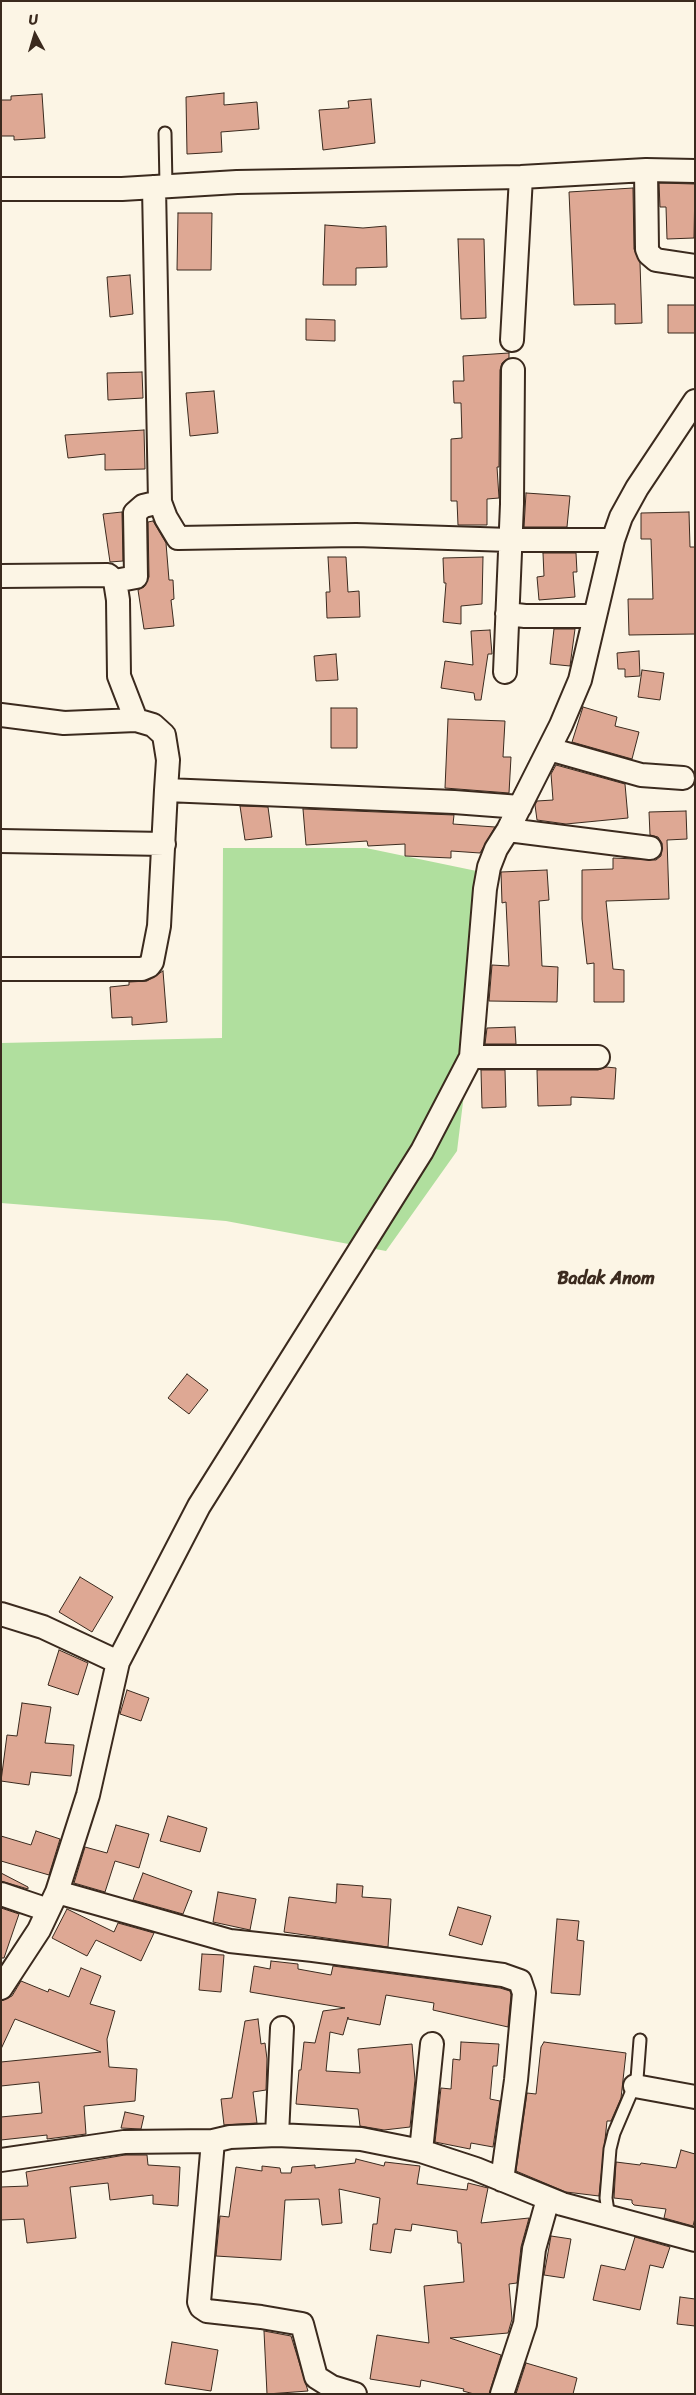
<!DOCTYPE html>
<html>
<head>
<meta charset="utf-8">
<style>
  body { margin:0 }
  #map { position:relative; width:696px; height:2395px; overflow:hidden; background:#fcf5e5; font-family:Sriracha,sans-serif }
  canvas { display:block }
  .frame { position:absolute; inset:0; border:2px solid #3b2a1e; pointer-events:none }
  .north { position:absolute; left:10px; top:10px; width:50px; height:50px; -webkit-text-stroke:4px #fcf5e5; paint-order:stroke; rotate:354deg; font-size:14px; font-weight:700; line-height:20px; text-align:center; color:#3b2a1e }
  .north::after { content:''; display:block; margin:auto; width:18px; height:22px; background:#3b2a1e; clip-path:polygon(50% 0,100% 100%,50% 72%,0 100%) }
</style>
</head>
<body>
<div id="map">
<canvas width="696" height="2395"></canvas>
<div class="frame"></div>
<div class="north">U</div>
</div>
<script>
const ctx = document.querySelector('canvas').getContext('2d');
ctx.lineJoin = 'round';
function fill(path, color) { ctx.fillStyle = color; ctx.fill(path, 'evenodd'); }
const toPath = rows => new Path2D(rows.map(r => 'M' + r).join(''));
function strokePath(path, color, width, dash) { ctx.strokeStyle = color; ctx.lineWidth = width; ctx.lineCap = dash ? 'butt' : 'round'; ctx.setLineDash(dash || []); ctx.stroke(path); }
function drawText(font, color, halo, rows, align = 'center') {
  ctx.font = font + ' Sriracha,sans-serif'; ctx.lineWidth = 4.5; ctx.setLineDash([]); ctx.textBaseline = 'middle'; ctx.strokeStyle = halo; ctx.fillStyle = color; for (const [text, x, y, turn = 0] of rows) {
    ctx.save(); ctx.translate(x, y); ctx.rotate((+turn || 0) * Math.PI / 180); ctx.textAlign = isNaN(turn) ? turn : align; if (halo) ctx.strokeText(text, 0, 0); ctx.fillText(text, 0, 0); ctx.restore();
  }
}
fill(toPath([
  [223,848,366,848,491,874,457,1151,386,1251,226,1221,1,1203,1,1043,222,1038]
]), '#b0df9e');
const building = toPath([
  [224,93,224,105,257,102,259,129,221,132,222,152,187,154,186,97,224,93],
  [42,94,45,138,14,140,14,136,1,136,1,100,11,100,11,96,42,94],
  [371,99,375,143,323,150,319,110,349,108,348,101,371,99],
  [659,183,695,184,694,238,667,239,666,207,660,207,659,183],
  [633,188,634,249,640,263,642,323,615,324,615,304,574,305,569,192,633,188],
  [178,213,212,213,211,270,177,270,178,213],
  [325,225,363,228,386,226,387,267,356,268,356,285,323,285,325,225],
  [458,239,484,239,486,318,461,319,458,239],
  [130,275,133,314,110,317,107,277,130,275],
  [668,305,695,305,695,333,668,333,668,305],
  [306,319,335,320,335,341,306,340,306,319],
  [509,353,509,358,502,363,500,370,499,467,497,467,499,498,487,499,487,525,458,525,457,501,451,501,451,439,462,438,461,403,454,403,453,381,464,381,463,356,509,353],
  [142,372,143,398,108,400,107,373,142,372],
  [214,391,218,433,190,436,186,393,214,391],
  [144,430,145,469,105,470,105,454,68,458,65,435,144,430],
  [526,493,570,496,567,527,524,527,526,493],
  [122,512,123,561,110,562,103,514,122,512],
  [689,512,690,547,695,547,695,634,629,635,628,599,653,599,651,539,641,539,641,513,689,512],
  [153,521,166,543,169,580,173,580,174,599,171,600,174,626,144,629,138,590,144,587,149,577,148,522,153,521],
  [543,553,576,553,577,572,573,572,575,597,539,600,537,577,544,576,543,553],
  [328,557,346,557,348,592,359,591,360,617,327,618,326,592,330,592,328,557],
  [483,557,482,604,461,606,461,624,443,622,446,583,444,583,443,558,483,557],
  [554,629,575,629,570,666,550,664,554,629],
  [490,630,492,654,488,654,481,700,475,700,474,693,441,688,445,661,473,665,471,631,490,630],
  [639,651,640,676,625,677,625,669,618,669,617,653,639,651],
  [336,654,338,680,316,681,314,656,336,654],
  [642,670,664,673,660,700,638,697,642,670],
  [583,707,617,717,615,726,639,732,632,759,572,742,583,707],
  [331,708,357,708,357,748,331,748,331,708],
  [448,719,505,721,503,757,511,757,509,793,445,788,448,719],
  [556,765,625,784,628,818,566,824,537,820,535,805,537,801,553,800,551,774,556,765],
  [240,806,268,807,272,837,245,840,240,806],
  [303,809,454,815,453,824,495,827,480,853,451,851,451,858,405,856,405,844,368,846,367,841,306,845,303,809],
  [686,811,687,839,667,840,669,899,606,901,613,969,624,970,624,1002,594,1002,594,963,587,964,582,919,582,870,613,869,613,858,656,860,661,856,662,843,658,837,650,835,649,812,686,811],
  [547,870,549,900,539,901,542,966,558,967,557,1002,489,1001,492,965,509,966,506,902,502,903,501,872,547,870],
  [163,971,167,1022,132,1025,132,1017,112,1018,110,987,129,985,129,982,147,981,163,971],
  [515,1027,516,1044,485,1044,487,1028,515,1027],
  [606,1067,616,1068,614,1099,571,1097,571,1105,538,1106,537,1070,598,1070,606,1067],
  [481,1070,505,1070,506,1107,482,1108,481,1070],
  [187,1374,208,1390,189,1414,168,1398,187,1374],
  [80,1577,113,1597,92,1632,59,1612,80,1577],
  [59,1650,88,1663,78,1695,48,1685,59,1650],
  [127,1690,149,1698,141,1721,120,1714,127,1690],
  [22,1703,51,1707,45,1743,74,1745,71,1776,31,1772,29,1785,1,1781,7,1735,17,1736,22,1703],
  [168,1816,207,1828,200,1852,160,1841,168,1816],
  [116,1825,149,1834,139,1868,115,1861,105,1892,74,1883,85,1847,107,1853,116,1825],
  [36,1831,60,1839,49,1875,1,1861,1,1836,31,1845,36,1831],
  [1,1873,28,1887,28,1889,1,1881,1,1873],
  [143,1873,192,1891,183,1914,133,1900,143,1873],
  [337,1884,363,1886,362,1897,391,1899,388,1947,284,1932,289,1897,336,1903,337,1884],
  [218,1892,256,1899,250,1930,213,1922,218,1892],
  [458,1907,491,1916,482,1945,449,1935,458,1907],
  [1,1908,19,1914,4,1958,1,1958,1,1908],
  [67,1909,114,1932,118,1923,154,1933,141,1961,96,1940,87,1956,52,1938,67,1909],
  [557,1919,579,1921,577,1940,584,1941,580,1995,551,1993,557,1919],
  [202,1954,224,1955,221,1992,199,1990,202,1954],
  [271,1961,298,1964,298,1969,331,1975,333,1966,500,1988,510,1991,511,1995,508,2027,433,2010,434,2003,386,1995,380,2025,348,2019,348,2017,343,2035,330,2032,326,2071,360,2073,358,2049,412,2044,415,2080,410,2127,384,2130,360,2126,358,2109,296,2104,299,2070,301,2070,304,2042,315,2043,323,2011,345,2008,250,1992,254,1966,270,1969,271,1961],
  [81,1968,101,1976,90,2004,115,2011,107,2039,109,2067,137,2069,135,2101,84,2106,86,2134,47,2139,47,2135,1,2140,1,2117,42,2113,39,2082,1,2086,1,2062,101,2052,15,2019,1,2049,1,2001,12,1996,21,1981,48,1992,49,1989,69,1997,81,1968],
  [258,2019,261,2044,265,2043,267,2059,266,2090,253,2092,257,2123,224,2125,221,2099,232,2098,245,2021,258,2019],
  [461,2042,499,2044,497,2066,493,2066,490,2099,500,2101,493,2147,471,2143,470,2149,435,2142,441,2088,451,2089,453,2059,460,2060,461,2042],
  [544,2042,626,2053,621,2098,611,2121,607,2121,599,2196,566,2192,516,2171,527,2093,536,2094,541,2047,544,2042],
  [125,2112,144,2116,141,2129,121,2128,125,2112],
  [681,2150,695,2154,695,2218,693,2226,664,2218,666,2209,634,2205,632,2203,632,2200,614,2198,616,2162,640,2165,641,2163,676,2168,681,2150],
  [125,2155,147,2155,148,2165,180,2167,178,2206,153,2204,153,2195,110,2200,108,2183,70,2187,76,2238,27,2243,24,2219,1,2220,1,2187,28,2186,26,2172,125,2155],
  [356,2159,384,2166,385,2162,420,2166,417,2184,467,2190,468,2183,488,2188,481,2223,529,2218,521,2247,517,2283,509,2284,512,2319,508,2333,450,2338,501,2355,489,2394,474,2394,463,2391,464,2389,421,2380,420,2387,370,2379,377,2335,429,2343,424,2286,464,2282,461,2243,458,2243,457,2231,412,2224,411,2231,395,2229,391,2253,370,2250,373,2224,377,2224,380,2198,339,2189,342,2223,322,2225,319,2199,285,2200,281,2260,216,2256,220,2216,229,2217,236,2167,262,2171,262,2166,280,2168,281,2173,291,2173,292,2167,315,2165,315,2168,355,2163,356,2159],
  [551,2236,571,2239,564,2278,544,2275,551,2236],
  [635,2237,670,2247,663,2268,650,2265,640,2310,593,2300,601,2265,625,2270,635,2237],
  [680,2297,695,2299,695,2326,677,2324,680,2297],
  [264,2331,291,2336,308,2391,267,2394,264,2331],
  [172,2342,218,2350,211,2391,165,2384,172,2342],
  [526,2363,577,2378,573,2394,516,2394,526,2363]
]);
fill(building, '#dea894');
strokePath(building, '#3b2a1e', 1);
const lane = toPath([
  [165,133,166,186],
  [609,2218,606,2198,610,2149,614,2133,637,2079,640,2040]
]);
const street = toPath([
  [646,170,647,249,649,254,656,260,695,266],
  [1,189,122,189,237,182,521,177,646,170,695,171],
  [512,340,521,177],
  [160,502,166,518,178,538,356,535,510,540,613,540],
  [1,576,108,575,115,581,118,600,119,676,136,720,153,725,164,735,168,760,166,790],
  [115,581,136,577,135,513,143,506,160,502,154,187],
  [507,614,525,616,594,616],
  [505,672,512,504,513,370],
  [1,715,64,723,136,720],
  [549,749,641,775,683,778],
  [508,830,650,848],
  [1,841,164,844],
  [1,969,142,969,149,966,152,962,159,926,166,790,454,802,520,807],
  [471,1057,598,1057],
  [1,1614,43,1627,118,1662],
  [57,1892,230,1941,313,1950,503,1975,520,1981,524,1993,516,2080,502,2180],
  [1,1894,48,1910],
  [1,1988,39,1930,57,1892,88,1795,118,1662,199,1506,422,1151,471,1057,485,889,489,867,496,849,508,830,561,725,580,680,613,540,621,517,637,488,695,401],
  [635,2086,695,2097],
  [277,2135,282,2028],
  [213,2141,199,2302,201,2307,207,2311,261,2317,302,2324,316,2377,332,2387,355,2394],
  [421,2151,432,2044],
  [1,2160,124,2142,213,2141,230,2137,277,2135,361,2139,421,2151,476,2169,562,2204,695,2240],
  [502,2394,525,2324,534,2249,548,2199]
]);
strokePath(lane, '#3b2a1e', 15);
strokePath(street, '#3b2a1e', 26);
strokePath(lane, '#fcf5e5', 11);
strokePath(street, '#fcf5e5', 22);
drawText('bold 18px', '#3b2a1e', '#fcf5e5', [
  ["Badak Anom",606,1279]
]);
</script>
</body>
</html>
